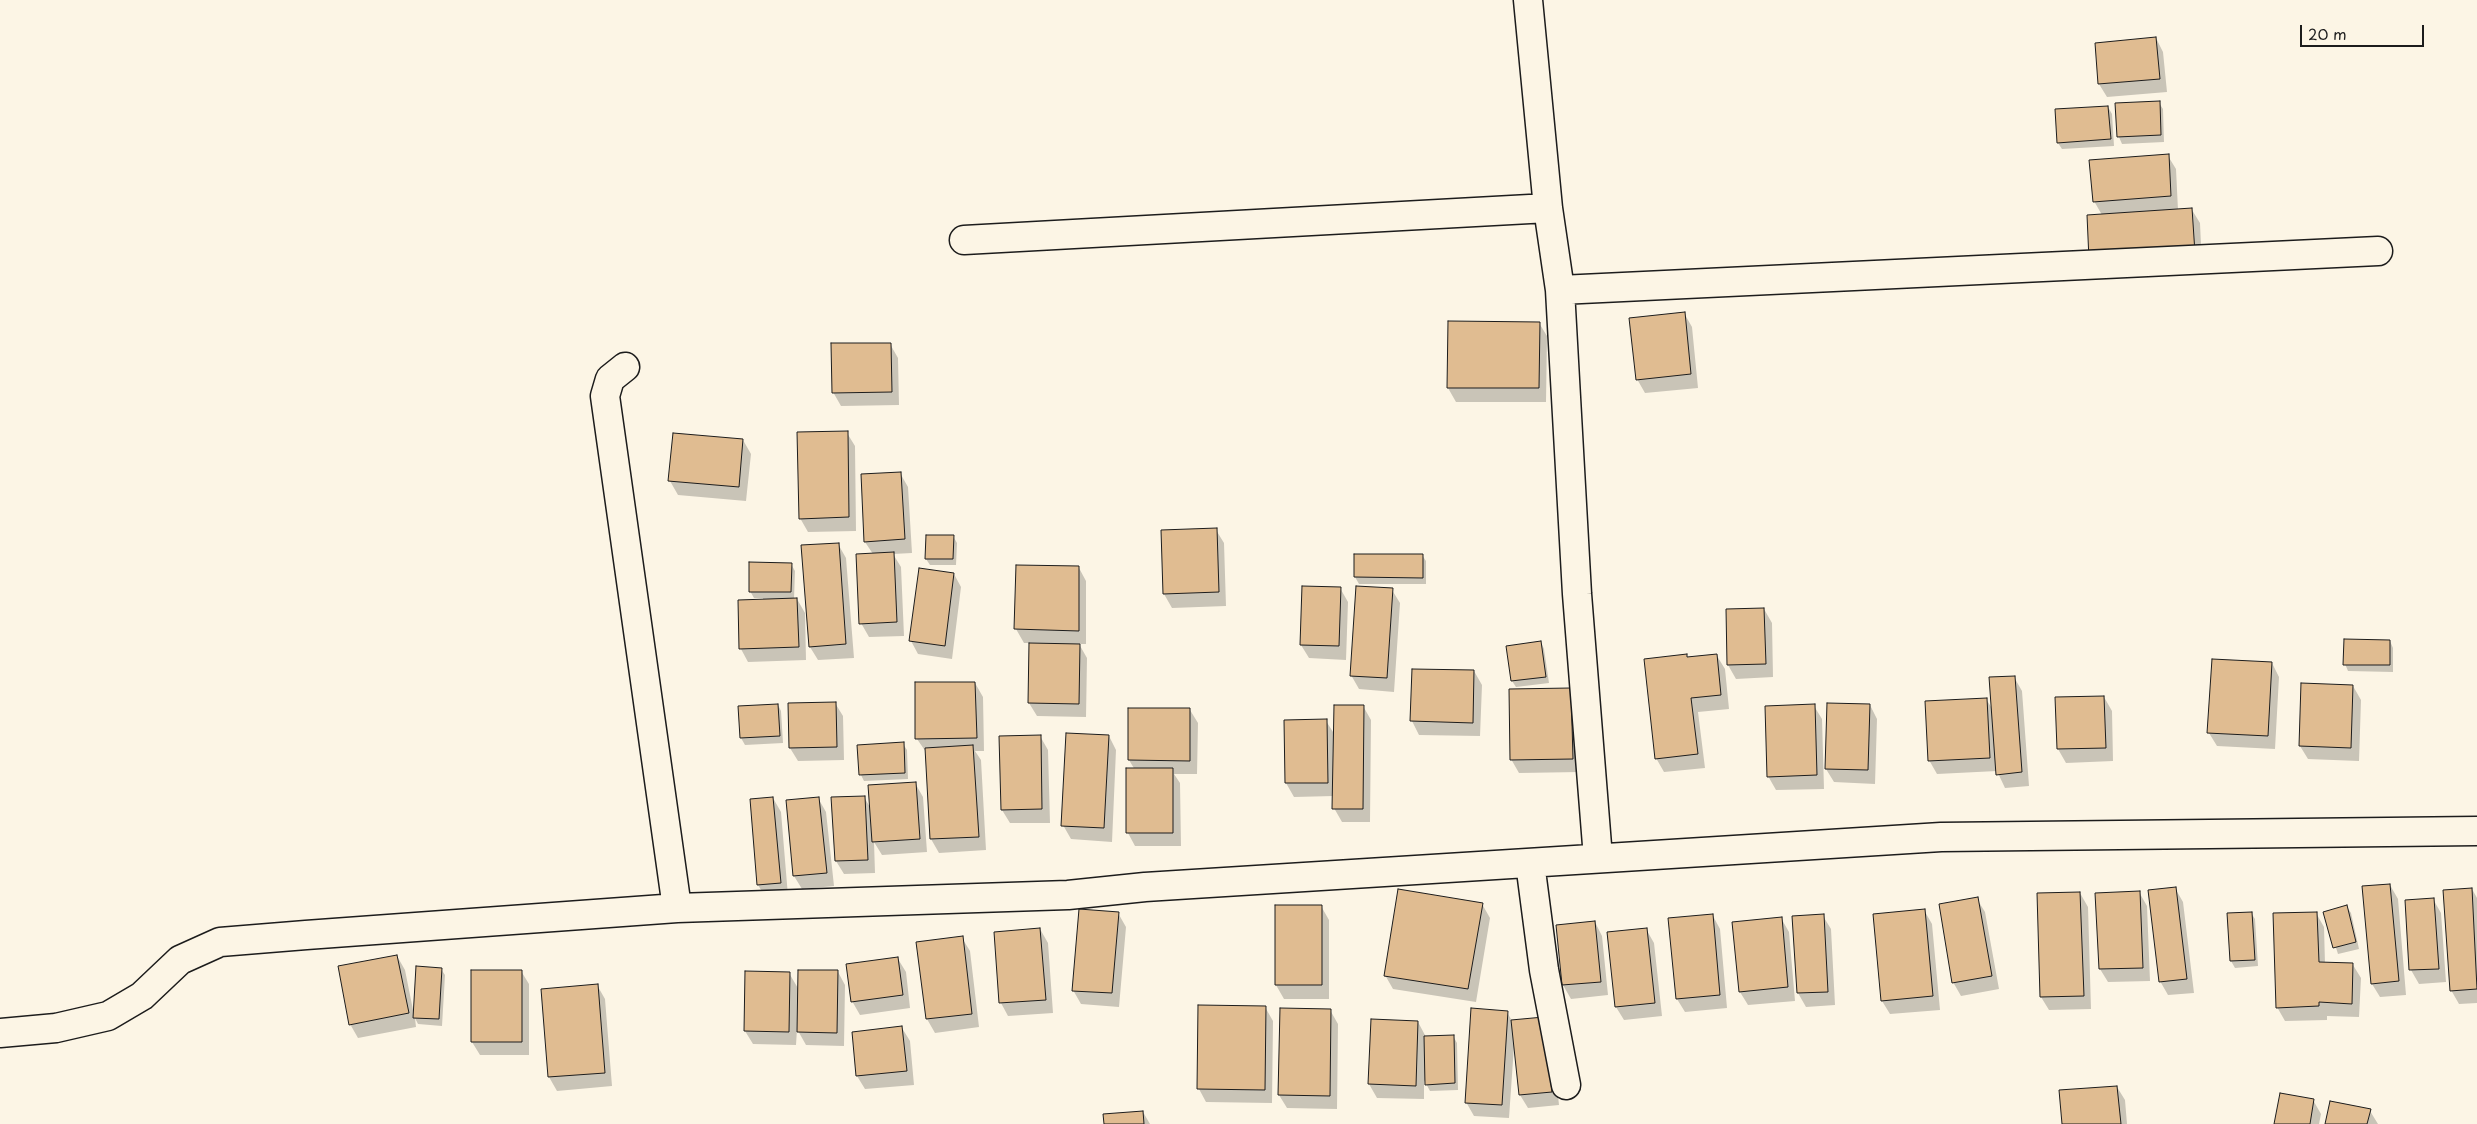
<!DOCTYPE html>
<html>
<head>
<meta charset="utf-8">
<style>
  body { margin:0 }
  #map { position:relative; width:2477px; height:1124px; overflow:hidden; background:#fcf5e5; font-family:"Playpen Sans",sans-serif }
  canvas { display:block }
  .scale { position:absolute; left:2300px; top:25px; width:124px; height:22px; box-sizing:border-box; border:2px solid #1c1c1c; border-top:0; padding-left:6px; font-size:15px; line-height:18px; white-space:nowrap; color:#1c1c1c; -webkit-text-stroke:4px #fcf5e5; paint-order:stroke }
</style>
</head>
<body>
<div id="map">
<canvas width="2477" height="1124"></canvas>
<div class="scale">20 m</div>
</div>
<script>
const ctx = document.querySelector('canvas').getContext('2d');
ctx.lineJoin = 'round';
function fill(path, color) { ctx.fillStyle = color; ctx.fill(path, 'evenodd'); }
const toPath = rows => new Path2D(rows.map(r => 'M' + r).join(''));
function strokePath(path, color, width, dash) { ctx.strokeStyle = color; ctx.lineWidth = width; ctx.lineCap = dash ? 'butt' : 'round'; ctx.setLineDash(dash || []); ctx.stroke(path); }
fill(toPath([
  [2156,38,2163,52,2167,92,2107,97,2099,84],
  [2159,103,2163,109,2164,142,2122,144,2119,137,2117,105],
  [2108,107,2112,114,2114,146,2062,149,2058,143],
  [2168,156,2176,169,2178,210,2192,210,2200,223,2202,267,2102,215,2094,201],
  [1684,313,1692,327,1698,388,1645,393,1637,379],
  [1449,322,1539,323,1547,336,1546,402,1456,402,1448,388],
  [890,344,898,358,899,405,841,406,833,392],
  [847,433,855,446,856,531,808,532,800,518],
  [743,440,751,454,746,501,678,495,670,481],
  [900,473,908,487,912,553,893,554,901,567,904,636,869,637,861,623,873,554,865,542],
  [1216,530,1224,543,1226,606,1172,608,1164,594,1162,531],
  [953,536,957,543,956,565,930,565,926,559],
  [838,544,846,558,854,658,818,660,810,647],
  [1356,555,1422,555,1426,561,1426,584,1359,584,1355,577],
  [791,564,795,571,794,599,797,599,805,613,806,660,748,662,741,649,763,600,763,598,754,598,750,591],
  [1079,568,1086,581,1086,644,1079,644,1087,658,1086,717,1037,716,1029,703,1030,643,1024,643,1016,629],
  [954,574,961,587,952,659,918,654,911,641],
  [1340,588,1348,602,1346,660,1309,658,1301,645],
  [1392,590,1400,603,1394,692,1359,689,1351,675],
  [1764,609,1772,623,1773,677,1736,679,1728,665,1727,610],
  [2390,641,2393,648,2393,672,2348,671,2345,664],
  [1541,642,1544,649,1549,683,1516,687,1512,681],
  [1717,656,1725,669,1729,709,1698,712,1705,768,1664,772,1656,758,1688,658],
  [2272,663,2279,677,2275,749,2217,746,2209,733],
  [1474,671,1482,685,1480,736,1419,735,1412,721],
  [2014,677,2022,691,2029,786,2005,788,1997,771,1937,774,1929,760,1986,699,1993,710],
  [975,683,983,697,984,751,975,751,981,760,986,850,939,853,931,839,926,752,917,739],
  [2353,686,2361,700,2359,761,2308,759,2300,746],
  [1571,689,1578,703,1580,772,1519,773,1511,759],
  [2104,697,2112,711,2113,761,2066,763,2058,749],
  [835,703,843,716,844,760,798,761,790,748],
  [778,705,781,711,783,743,745,745,741,738,739,707],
  [1870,705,1877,719,1875,784,1834,782,1826,769],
  [1363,706,1371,720,1370,822,1342,822,1334,808,1334,796,1294,797,1286,783,1285,721,1326,721,1335,735],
  [1814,706,1822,719,1824,789,1776,790,1768,776],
  [1190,710,1198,723,1197,774,1174,774,1180,783,1181,846,1135,846,1128,833,1135,770,1129,760],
  [1040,736,1048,750,1050,823,1010,823,1002,810],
  [1109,736,1116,750,1112,842,1071,839,1063,825],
  [903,744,907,750,908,779,864,781,861,775],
  [915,783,923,797,927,852,882,855,874,842,875,873,844,874,836,861,864,797,871,809],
  [773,798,781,812,788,896,766,898,758,885],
  [818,798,826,812,834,886,802,889,794,876],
  [2390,885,2398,899,2406,995,2380,997,2372,984],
  [2175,888,2183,902,2194,993,2168,995,2160,981],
  [2472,889,2477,898,2477,1003,2459,1004,2451,990],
  [2139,892,2147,906,2150,981,2108,982,2100,969],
  [2080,893,2088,907,2091,1009,2049,1010,2041,997],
  [1977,899,1985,912,1999,989,1961,996,1953,982],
  [2433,899,2441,913,2446,982,2419,984,2411,970],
  [1482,904,1490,918,1476,1002,1393,989,1385,975],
  [1321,906,1329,920,1329,999,1284,999,1276,985],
  [2347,907,2351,913,2359,949,2338,954,2325,913],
  [1924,910,1932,924,1940,1010,1890,1014,1882,1001],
  [1118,913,1126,927,1119,1007,1081,1004,1073,990],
  [2251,913,2255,919,2258,966,2235,968,2231,961,2229,914],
  [2316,913,2324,927,2325,964,2353,965,2361,978,2359,1017,2327,1016,2327,1020,2285,1021,2277,1007],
  [1713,916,1720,929,1727,1008,1685,1012,1677,999],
  [1823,916,1831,929,1835,1005,1806,1007,1798,993,1794,918],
  [1781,918,1789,932,1795,1001,1748,1005,1740,992],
  [1595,922,1602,936,1608,995,1571,999,1563,985],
  [1040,929,1048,943,1053,1013,1008,1016,1001,1003],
  [1646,929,1654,943,1662,1016,1624,1020,1616,1007],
  [962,938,970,951,979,1027,935,1033,927,1019,918,943],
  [397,956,405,970,414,1015,441,969,445,975,442,1026,418,1024,415,1018,416,1027,358,1038,350,1024],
  [898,959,906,972,910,1008,860,1015,852,1001],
  [521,971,529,984,529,1055,480,1055,472,1042],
  [838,972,845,985,844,1046,806,1045,797,1029,796,1045,753,1044,745,1031,789,973,799,990],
  [597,985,605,999,612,1086,557,1091,549,1077,542,990],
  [1265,1007,1273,1021,1272,1103,1206,1102,1199,1089],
  [1330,1010,1338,1024,1337,1109,1287,1108,1279,1095],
  [1507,1012,1512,1021,1551,1032,1559,1105,1528,1108,1520,1095,1514,1046,1509,1118,1474,1116,1466,1102],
  [1418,1022,1426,1037,1453,1036,1457,1043,1458,1090,1430,1091,1424,1080,1424,1099,1377,1098,1369,1084],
  [902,1028,910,1041,914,1085,865,1089,857,1076],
  [2117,1087,2125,1100,2127,1124,2063,1124],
  [2313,1100,2321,1114,2319,1124,2276,1124],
  [2370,1111,2378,1124,2327,1124],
  [1143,1112,1150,1124,1105,1124]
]), '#0003');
const building = toPath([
  [2156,37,2160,79,2098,84,2095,43,2156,37],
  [2160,101,2161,135,2117,137,2115,103,2160,101],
  [2108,106,2111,139,2057,143,2055,109,2108,106],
  [2169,154,2171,196,2093,202,2089,160,2169,154],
  [2192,208,2195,253,2089,260,2087,215,2192,208],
  [1685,312,1691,374,1636,380,1629,318,1685,312],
  [1448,321,1540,322,1539,388,1447,388,1448,321],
  [831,343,891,343,892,392,832,393,831,343],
  [848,431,849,517,799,519,797,432,848,431],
  [673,433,743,439,739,487,668,481,673,433],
  [901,472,905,539,864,542,861,474,901,472],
  [1217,528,1219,592,1163,594,1161,530,1217,528],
  [926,535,954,535,953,559,925,559,926,535],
  [839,543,846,644,809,647,801,545,839,543],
  [894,552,897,622,859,624,856,554,894,552],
  [1354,554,1423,554,1423,578,1354,577,1354,554],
  [749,562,792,563,791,592,749,592,749,562],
  [1016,565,1079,566,1079,631,1014,629,1016,565],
  [919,568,954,573,945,646,909,641,919,568],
  [1302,586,1341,587,1339,646,1300,645,1302,586],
  [1356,586,1393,588,1387,678,1350,676,1356,586],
  [797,598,799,647,739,649,738,600,797,598],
  [1764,608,1766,664,1727,665,1726,609,1764,608],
  [2344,639,2390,640,2390,665,2343,665,2344,639],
  [1541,641,1546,677,1511,681,1506,646,1541,641],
  [1029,643,1080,644,1079,704,1028,703,1029,643],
  [1687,654,1687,657,1717,654,1721,695,1691,698,1698,754,1655,759,1644,659,1687,654],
  [2212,659,2272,662,2268,736,2207,733,2212,659],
  [1412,669,1474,670,1473,723,1410,721,1412,669],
  [2015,676,2022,772,1996,775,1989,677,2015,676],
  [915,682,975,682,977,738,915,739,915,682],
  [2301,683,2353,685,2351,748,2299,746,2301,683],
  [1571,688,1573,759,1510,760,1509,689,1571,688],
  [2104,696,2106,748,2057,749,2055,697,2104,696],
  [1987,698,1990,758,1928,761,1925,701,1987,698],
  [836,702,837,747,789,748,788,703,836,702],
  [1827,703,1870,704,1868,770,1825,769,1827,703],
  [778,704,780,736,740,738,738,706,778,704],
  [1815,704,1817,775,1767,777,1765,706,1815,704],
  [1334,705,1364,705,1363,809,1332,809,1334,705],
  [1128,708,1190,708,1190,761,1128,760,1128,708],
  [1327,719,1328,783,1285,783,1284,720,1327,719],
  [1066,733,1109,735,1104,828,1061,826,1066,733],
  [1041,735,1042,809,1001,810,999,736,1041,735],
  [904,742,905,773,859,775,857,745,904,742],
  [973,745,979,837,930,839,925,748,973,745],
  [1126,768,1173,768,1173,833,1126,833,1126,768],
  [916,782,920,839,872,842,868,785,916,782],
  [865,796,868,860,835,861,831,797,865,796],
  [773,797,781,883,757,885,750,799,773,797],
  [819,797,827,873,793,876,786,800,819,797],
  [2390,884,2399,981,2371,984,2362,886,2390,884],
  [2176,887,2187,979,2159,982,2148,890,2176,887],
  [2472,888,2477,989,2450,991,2443,890,2472,888],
  [1398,889,1483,903,1468,989,1384,976,1398,889],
  [2140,891,2143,968,2099,969,2095,893,2140,891],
  [2080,892,2084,996,2040,997,2037,893,2080,892],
  [1978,897,1992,976,1952,983,1939,904,1978,897],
  [2434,898,2439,969,2409,970,2405,900,2434,898],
  [1275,905,1322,905,1322,985,1275,985,1275,905],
  [2347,905,2356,942,2333,948,2323,912,2347,905],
  [1079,909,1119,912,1112,993,1072,991,1079,909],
  [1925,909,1933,996,1881,1001,1873,914,1925,909],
  [2252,912,2255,960,2230,961,2227,913,2252,912],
  [2317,912,2319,962,2353,963,2352,1004,2319,1002,2319,1006,2276,1008,2273,913,2317,912],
  [1713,914,1720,995,1676,999,1668,918,1713,914],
  [1824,914,1828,992,1797,993,1792,916,1824,914],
  [1782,917,1788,987,1739,992,1732,922,1782,917],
  [1595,921,1601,982,1562,985,1556,925,1595,921],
  [1040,928,1046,1000,999,1003,994,932,1040,928],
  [1647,928,1655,1003,1615,1007,1607,932,1647,928],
  [963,936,972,1014,926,1019,916,942,963,936],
  [397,955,409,1013,349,1025,338,966,397,955],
  [898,957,903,995,851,1002,846,964,898,957],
  [416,966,442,968,439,1019,413,1018,416,966],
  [471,970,522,970,522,1042,471,1042,471,970],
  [798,970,838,970,837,1033,797,1032,798,970],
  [745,971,790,972,789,1032,744,1031,745,971],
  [598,984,605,1073,548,1077,541,989,598,984],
  [1198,1005,1266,1006,1265,1090,1197,1089,1198,1005],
  [1280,1008,1331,1009,1330,1096,1278,1095,1280,1008],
  [1471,1008,1508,1011,1502,1105,1465,1103,1471,1008],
  [1544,1017,1552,1092,1519,1095,1511,1020,1544,1017],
  [1371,1019,1418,1021,1416,1086,1368,1084,1371,1019],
  [902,1026,907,1071,856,1076,852,1032,902,1026],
  [1454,1035,1455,1083,1425,1085,1424,1036,1454,1035],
  [2117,1086,2121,1124,2062,1124,2059,1090,2117,1086],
  [2280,1093,2314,1099,2310,1124,2274,1124,2280,1093],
  [2330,1101,2371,1109,2367,1124,2325,1124,2330,1101],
  [1143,1111,1144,1124,1104,1124,1103,1114,1143,1111]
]);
fill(building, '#e0bc91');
strokePath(building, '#1c1c1c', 1);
const minor = toPath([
  [1528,0,1548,208,1560,290,1577,594,1598,858],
  [964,240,1548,208],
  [1560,290,2378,251],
  [625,367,610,379,605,396,677,908],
  [1530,863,1544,970,1566,1085],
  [0,1033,56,1028,108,1016,142,996,180,960,220,942,306,935,677,908,1068,895,1145,887,1941,837,2477,831]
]);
strokePath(minor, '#1c1c1c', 31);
strokePath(minor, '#fcf5e5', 28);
</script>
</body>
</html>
